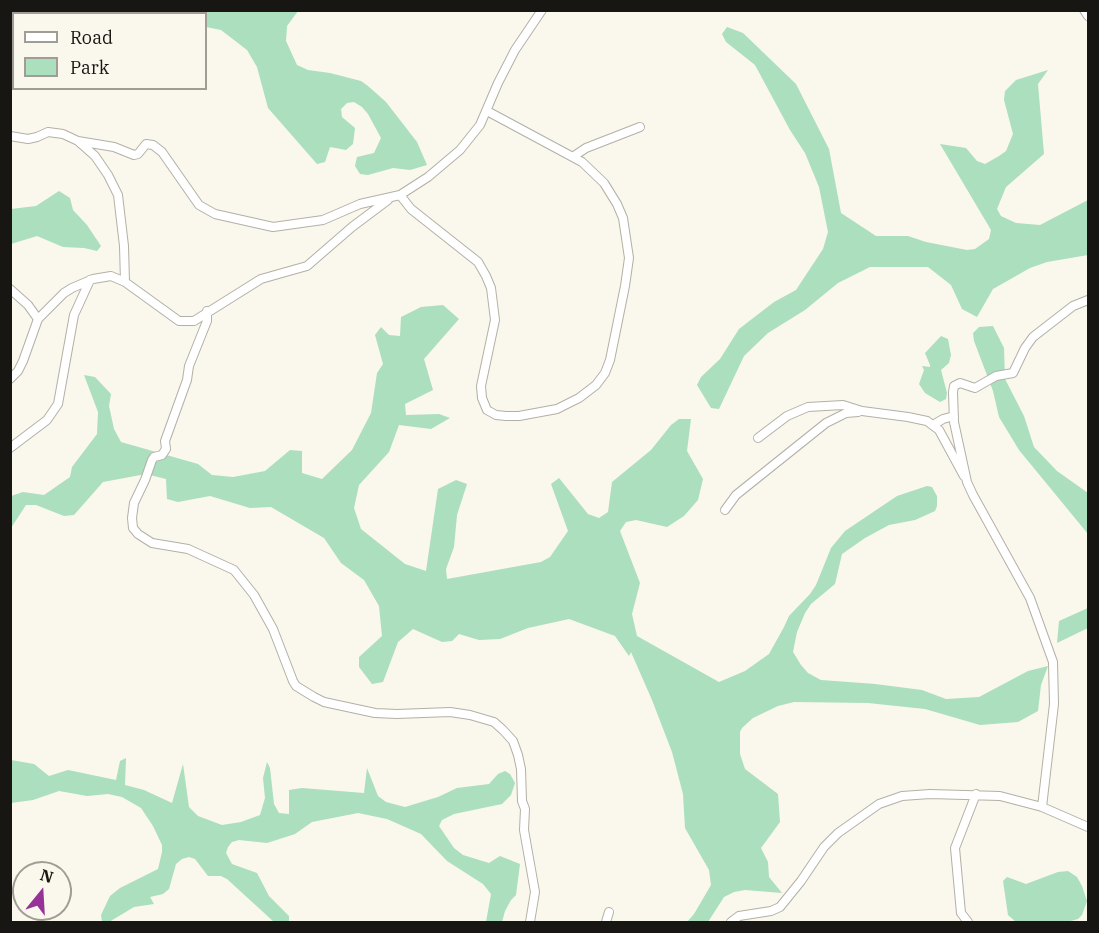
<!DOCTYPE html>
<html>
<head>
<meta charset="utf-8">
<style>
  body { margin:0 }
  #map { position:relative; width:1099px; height:933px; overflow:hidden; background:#faf7ec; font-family:"IBM Plex Serif",serif }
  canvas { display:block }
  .frame { position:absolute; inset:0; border:12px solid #171613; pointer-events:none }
  .legend { position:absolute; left:12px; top:12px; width:195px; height:78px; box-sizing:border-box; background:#faf7ec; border:2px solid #9f9d95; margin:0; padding:8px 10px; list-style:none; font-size:18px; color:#171613 }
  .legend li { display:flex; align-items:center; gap:12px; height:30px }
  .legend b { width:30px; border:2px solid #9f9d95 }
  .north { position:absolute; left:12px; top:861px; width:60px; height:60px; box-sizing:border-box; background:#faf7ec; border:2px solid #9f9d95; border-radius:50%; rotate:18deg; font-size:16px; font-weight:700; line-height:24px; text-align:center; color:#171613 }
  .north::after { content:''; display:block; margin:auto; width:21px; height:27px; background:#963298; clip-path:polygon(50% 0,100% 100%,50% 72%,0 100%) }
</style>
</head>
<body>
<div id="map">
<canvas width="1099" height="933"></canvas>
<div class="frame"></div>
<ul class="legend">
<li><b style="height:8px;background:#fff"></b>Road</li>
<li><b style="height:16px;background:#abdfbd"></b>Park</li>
</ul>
<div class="north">N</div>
</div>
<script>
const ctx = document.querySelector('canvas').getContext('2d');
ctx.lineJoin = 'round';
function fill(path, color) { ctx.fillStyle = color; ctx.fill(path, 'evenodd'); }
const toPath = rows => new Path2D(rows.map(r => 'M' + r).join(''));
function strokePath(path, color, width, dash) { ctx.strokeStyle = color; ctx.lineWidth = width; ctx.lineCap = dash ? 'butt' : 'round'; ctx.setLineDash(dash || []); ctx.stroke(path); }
fill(toPath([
  [11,10,107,10,107,11,101,14,14,14,13,36,11,35],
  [120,11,298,11,287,26,286,41,297,65,308,70,330,73,361,81,368,86,386,102,417,142,427,165,410,170,393,168,368,175,360,174,355,166,357,157,374,153,381,138,368,114,362,107,354,102,347,103,341,109,342,117,355,128,353,144,346,150,330,147,325,162,317,164,268,108,257,67,247,50,221,30,206,27,206,14,137,14],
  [727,27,743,33,796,84,829,149,841,213,876,236,908,236,926,242,967,250,975,249,989,239,991,230,940,144,966,148,977,161,985,164,999,156,1006,151,1013,134,1004,100,1005,91,1016,80,1048,70,1038,84,1044,154,1006,187,997,209,1001,216,1016,223,1040,225,1088,200,1088,255,1047,262,1030,268,993,289,977,317,962,309,951,285,928,267,870,267,838,283,805,310,768,333,744,356,719,409,711,408,697,385,701,377,720,359,739,329,774,302,796,290,823,249,828,232,819,187,805,153,790,130,755,65,726,42,722,34],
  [59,191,70,198,73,210,87,225,101,246,97,251,84,248,63,247,37,236,11,244,11,209,36,206],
  [443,305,459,319,424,359,433,390,405,404,406,415,439,414,450,418,431,429,399,425,389,452,359,485,354,508,361,529,405,564,426,571,438,489,456,480,467,484,457,515,454,547,446,569,447,579,541,562,550,557,568,531,551,484,559,478,588,514,599,518,608,512,612,482,651,450,671,425,679,419,691,419,687,451,703,479,698,500,684,516,667,527,636,520,626,522,620,531,640,583,632,614,637,636,719,682,745,671,769,654,784,627,789,616,810,594,816,585,831,548,845,531,897,496,927,486,932,487,937,496,937,506,935,511,915,520,889,525,865,538,842,554,835,584,811,604,805,613,797,632,793,652,801,665,808,673,821,680,875,684,922,690,946,699,979,697,1028,671,1048,666,1041,685,1038,711,1018,722,980,725,925,709,868,703,794,702,778,706,753,718,742,728,740,732,740,754,745,769,778,794,780,822,761,848,768,862,769,877,782,893,745,890,734,892,724,897,708,922,687,922,694,914,711,885,709,870,685,828,683,794,672,752,652,700,631,652,629,656,615,636,569,619,528,628,500,639,479,640,459,634,452,641,442,642,413,629,398,642,383,682,372,684,359,667,359,657,382,636,379,606,364,580,341,563,324,538,271,507,250,508,210,496,178,502,167,499,166,479,146,474,103,482,74,515,64,516,36,505,26,505,11,528,11,496,23,492,44,495,70,477,72,467,97,434,98,412,84,375,95,377,111,394,109,406,114,429,121,442,198,464,212,475,233,477,265,471,290,450,302,451,302,473,322,479,352,450,371,413,377,373,383,364,375,335,381,327,389,335,400,336,401,317,421,307],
  [993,326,1004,348,1005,379,1024,416,1034,447,1057,471,1088,493,1088,534,1019,450,999,417,993,391,974,341,973,333,979,327],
  [941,336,948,339,951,355,949,363,941,370,947,393,946,399,940,402,925,393,919,384,924,370,922,366,930,367,930,365,925,353],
  [1088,608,1088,628,1057,643,1059,621],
  [126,758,125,785,144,790,172,803,183,764,189,807,198,816,222,825,241,822,260,815,265,798,263,778,267,762,270,768,274,804,279,813,289,814,289,790,302,788,364,793,367,768,378,796,386,802,405,807,438,797,457,788,489,784,498,774,505,771,510,774,515,783,511,795,502,804,454,814,442,820,439,826,454,848,463,855,489,863,500,856,520,864,516,895,511,900,505,911,502,922,486,922,491,894,483,884,447,861,421,834,387,819,358,813,312,822,295,834,267,843,239,840,232,842,228,847,226,853,232,864,257,873,269,896,289,916,289,922,274,922,227,879,221,876,208,876,195,859,189,857,182,859,176,864,169,889,163,894,150,897,154,904,134,907,109,922,102,922,101,915,110,896,120,888,158,869,162,852,162,845,153,826,141,808,122,797,108,794,87,796,59,791,33,800,11,803,11,760,34,764,49,776,68,770,116,780,120,761],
  [1068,871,1077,877,1082,886,1087,901,1082,915,1078,919,1067,922,1016,922,1008,915,1003,881,1007,877,1026,884,1058,872]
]), '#abdfbd');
const minor = toPath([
  [1084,10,1088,16],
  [10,136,28,139,37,137,48,132,63,134,78,141,95,156,108,175,118,195,124,246,125,282],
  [78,141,114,147,134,155,138,154,146,144,153,145,162,152,199,205,215,214,273,227,323,220,360,204,400,195,428,177,460,150,480,125,498,83,515,50,542,10],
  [574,156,586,148,640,127],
  [400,195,411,209,478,262,486,276,491,288,495,320,481,386,482,398,487,410,496,415,506,416,519,416,557,409,579,398,596,385,605,373,610,360,625,286,629,258,623,218,617,204,604,183,582,162,487,111],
  [10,289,28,305,38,319],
  [207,311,207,321,189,366,187,380,165,441,166,449,162,455,154,457,152,460,145,480,134,503,132,518,133,528,138,534,152,543,188,549,234,570,254,595,273,629,293,681,296,686,314,697,324,702,375,713,397,714,450,712,470,715,494,722,503,730,513,741,518,755,521,769,522,801,525,809,524,830,535,892,530,922],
  [10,379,18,371,23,361,38,319,64,293,72,288,93,279,111,276,125,282,179,321,194,321,261,279,307,266,352,227,388,200],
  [933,425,943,419,954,416],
  [758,438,787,416,808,407,843,405,862,411,908,417,927,421,939,430,964,476],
  [10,448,47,420,58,404,74,315,90,280],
  [725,510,736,495,826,423,846,413,858,412],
  [1042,807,1054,704,1053,662,1030,598,973,495,967,482,954,422,953,392,954,386,960,383,975,388,996,376,1013,373,1025,348,1033,337,1073,306,1088,300],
  [606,922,609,912],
  [731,922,739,916,771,911,780,907,801,881,824,847,838,833,879,804,902,796,930,794,1000,796,1042,807,1088,827],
  [968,922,961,913,955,848,976,794]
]);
strokePath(minor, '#b3b0a7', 10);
strokePath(minor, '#fff', 8);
</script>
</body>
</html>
